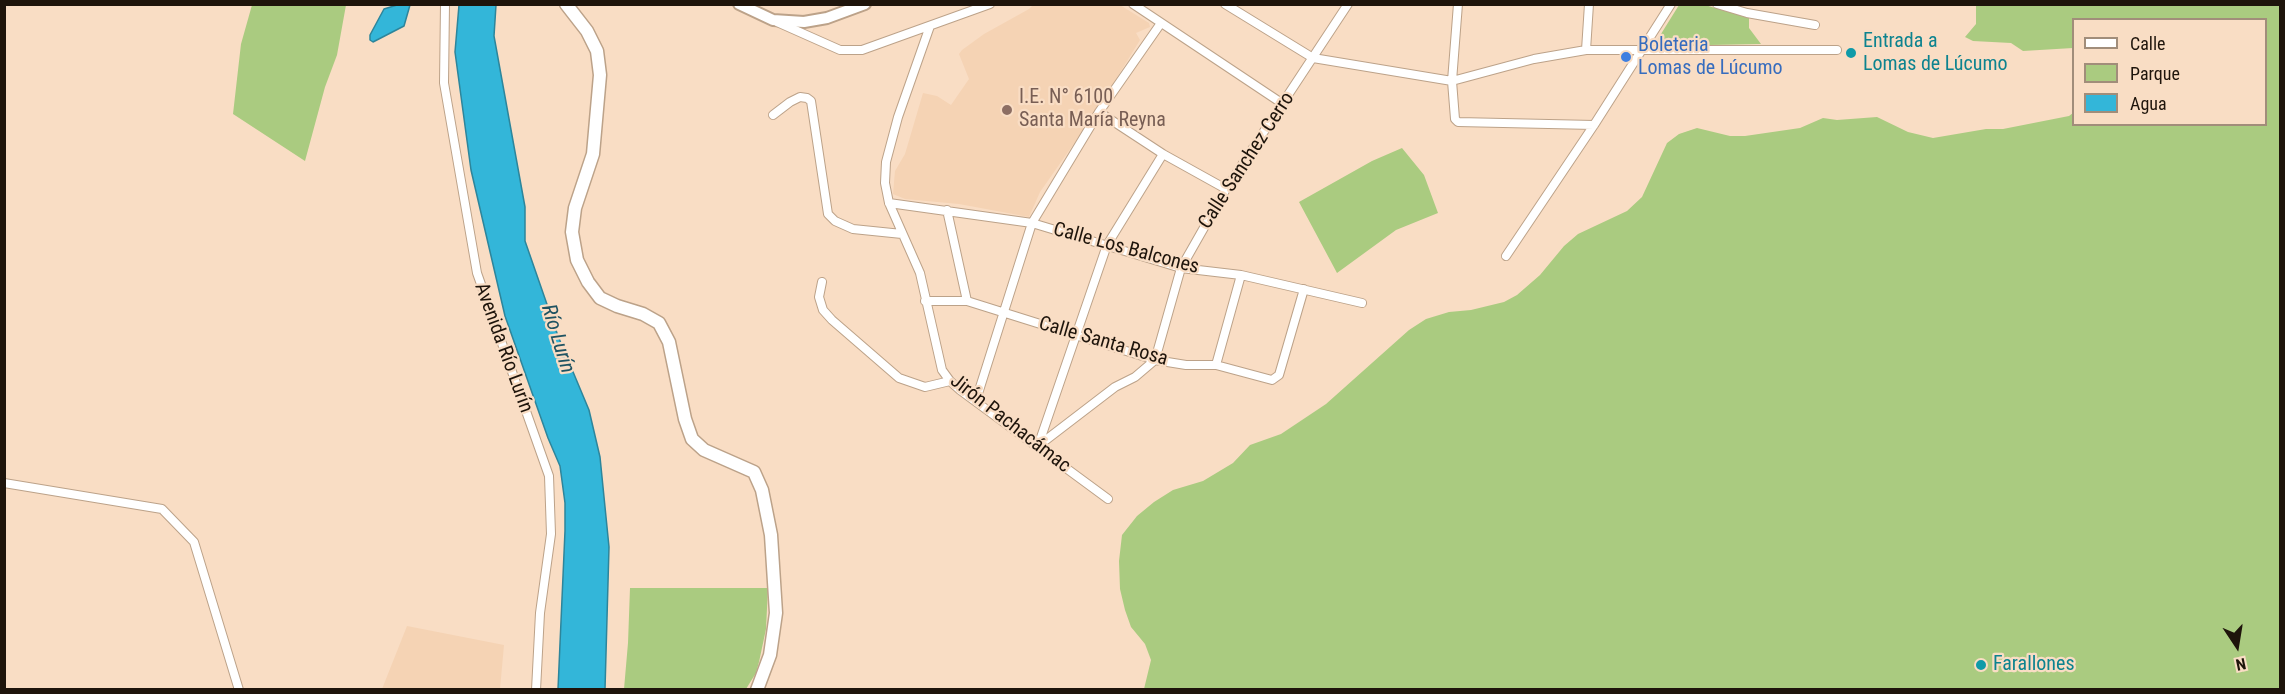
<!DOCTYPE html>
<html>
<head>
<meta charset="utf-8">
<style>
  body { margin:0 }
  #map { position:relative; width:2285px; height:694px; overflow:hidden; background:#f9ddc4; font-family:"Roboto Condensed",sans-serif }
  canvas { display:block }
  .frame { position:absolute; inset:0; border:6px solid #1e140b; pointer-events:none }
  .legend { position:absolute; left:2072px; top:18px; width:195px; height:108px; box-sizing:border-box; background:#f9ddc4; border:2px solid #a18d7a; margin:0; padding:8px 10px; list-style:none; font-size:18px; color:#1e140b }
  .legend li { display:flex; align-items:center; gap:12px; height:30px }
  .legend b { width:30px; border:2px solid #a18d7a }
  .north { position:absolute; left:2207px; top:616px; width:60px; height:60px; -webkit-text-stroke:4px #f9ddc4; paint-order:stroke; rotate:168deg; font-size:16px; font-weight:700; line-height:24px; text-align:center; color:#1e140b }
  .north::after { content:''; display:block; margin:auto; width:21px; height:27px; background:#1e140b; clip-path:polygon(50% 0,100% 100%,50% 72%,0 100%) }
</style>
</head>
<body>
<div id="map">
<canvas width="2285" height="694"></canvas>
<div class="frame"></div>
<ul class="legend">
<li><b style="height:8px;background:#fff"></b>Calle</li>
<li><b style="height:16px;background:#aacb80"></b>Parque</li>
<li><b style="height:16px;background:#33b6d9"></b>Agua</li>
</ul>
<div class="north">N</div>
</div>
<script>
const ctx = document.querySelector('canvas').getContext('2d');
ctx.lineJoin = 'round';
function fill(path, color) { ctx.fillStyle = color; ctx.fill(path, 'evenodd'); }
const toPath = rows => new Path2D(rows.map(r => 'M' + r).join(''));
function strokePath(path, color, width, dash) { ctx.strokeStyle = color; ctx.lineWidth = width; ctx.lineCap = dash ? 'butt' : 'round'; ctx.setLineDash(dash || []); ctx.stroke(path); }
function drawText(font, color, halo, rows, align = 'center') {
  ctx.font = font + ' "Roboto Condensed",sans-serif'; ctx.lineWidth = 4.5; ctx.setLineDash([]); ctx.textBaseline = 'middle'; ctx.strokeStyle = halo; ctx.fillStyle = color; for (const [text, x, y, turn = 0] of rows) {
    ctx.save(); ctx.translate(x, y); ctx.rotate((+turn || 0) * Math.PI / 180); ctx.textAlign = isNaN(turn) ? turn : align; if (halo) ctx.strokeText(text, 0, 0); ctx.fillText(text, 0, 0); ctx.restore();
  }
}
fill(toPath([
  [1033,5,1120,5,1149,23,1150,27,1136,33,1140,40,1094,115,1040,192,1029,217,959,204,905,199,893,194,895,171,905,154,923,93,937,96,951,105,969,79,959,54,962,50,984,34,1029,9],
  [407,626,504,645,500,689,382,689]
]), '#f5d3b4');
fill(toPath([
  [252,5,346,5,337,55,325,87,305,161,233,114,241,44],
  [1679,5,1705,5,1749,18,1749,28,1761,44,1657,46,1656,42],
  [1976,5,2280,5,2280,689,1144,689,1151,660,1145,644,1131,627,1125,610,1120,589,1119,561,1122,535,1137,516,1154,502,1173,490,1203,481,1233,463,1250,445,1281,434,1326,404,1409,330,1426,319,1449,312,1471,310,1504,302,1517,295,1540,275,1564,246,1578,234,1627,211,1642,197,1667,143,1679,134,1697,128,1730,136,1745,136,1800,128,1823,118,1837,120,1877,117,1908,132,1933,138,1986,129,2003,129,2069,116,2073,113,2074,124,2266,124,2266,20,2074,20,2073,48,2023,51,2011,43,1973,41,1965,37,1976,24],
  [1402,148,1424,175,1438,213,1396,230,1337,273,1299,202,1372,161],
  [630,588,768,588,766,629,759,662,756,673,746,689,624,689,628,643]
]), '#aacb80');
const water = toPath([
  [397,5,410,5,404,26,373,42,370,40,370,35,384,9,397,5],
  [459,5,496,5,494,36,525,207,525,241,558,336,589,410,600,457,609,547,605,689,558,689,565,531,565,503,560,466,548,438,505,316,471,170,455,52,459,5]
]);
fill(water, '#33b6d9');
strokePath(water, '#2d859b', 1.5);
const street = toPath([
  [445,4,444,83,477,273,549,476,551,534,540,613,536,690],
  [1133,4,1283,104],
  [1225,4,1313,58,1452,81,1534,59,1586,50,1837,50],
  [1458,4,1452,81,1455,119,1458,122,1594,125],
  [1717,4,1747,13,1815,25],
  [777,22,840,50,862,50,990,4],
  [930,26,898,117,886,162,885,183,889,203,920,273,942,370,950,381,960,390,1108,499],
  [1586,50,1589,4],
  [1099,112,1163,154,1226,189],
  [773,115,790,102,800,97,807,98,811,101,828,214,835,221,853,229,902,234],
  [889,203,1032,223,1181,268,1241,275,1362,303],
  [947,210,967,301],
  [1506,256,1594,125,1671,4],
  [822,282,819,297,823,310,832,320,899,378,925,387,950,381],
  [925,301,967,301,1155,360,1186,365,1216,365,1272,380,1279,375,1304,289],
  [1216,365,1241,275],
  [976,400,1032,223,1099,112,1161,23],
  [1038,446,1115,387,1135,377,1155,360,1181,268,1226,189,1348,4],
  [1038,446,1107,245,1163,154],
  [4,483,162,509,194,542,239,690]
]);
const secondary = toPath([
  [739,4,773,20,804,22,827,18,865,4]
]);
const primary = toPath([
  [566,4,587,31,597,51,600,75,593,154,575,208,572,232,577,260,588,282,600,298,617,306,643,314,659,323,669,342,685,419,692,439,704,450,754,472,762,490,771,535,776,613,770,655,757,690]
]);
strokePath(street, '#bca289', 10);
strokePath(secondary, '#bca289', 14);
strokePath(primary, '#bca289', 15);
strokePath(street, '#fff', 8);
strokePath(secondary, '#fff', 10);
strokePath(primary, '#fff', 12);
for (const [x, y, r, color] of [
  [1851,53,6,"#0f9aa8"],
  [1626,57,6,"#3f7fe0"],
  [1007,110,6,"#8d6e63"],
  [1981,665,6,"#0f9aa8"]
]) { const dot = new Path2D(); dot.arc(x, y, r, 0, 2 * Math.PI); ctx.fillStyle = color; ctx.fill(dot); strokePath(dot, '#f9ddc4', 2); }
drawText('20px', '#0d838f', '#f9ddc4', [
  ["Entrada a",1863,42],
  ["Lomas de Lúcumo",1863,65],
  ["Farallones",1993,665]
], 'left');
drawText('20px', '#366cbe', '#f9ddc4', [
  ["Boleteria",1638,46],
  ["Lomas de Lúcumo",1638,69]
], 'left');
drawText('20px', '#785e54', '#f9ddc4', [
  ["I.E. N° 6100",1019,98],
  ["Santa María Reyna",1019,121]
], 'left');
drawText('20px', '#1e140b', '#f9ddc4', [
  ["Calle Sanchez Cerro",1247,161,-57],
  ["Calle Los Balcones",1126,249,15],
  ["Calle Santa Rosa",1103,342,16],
  ["Avenida Río Lurín",503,348,70],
  ["Jirón Pachacámac",1010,424,38]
]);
drawText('italic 21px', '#1f5362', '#f9ddc4', [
  ["Río Lurín",557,339,73]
]);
</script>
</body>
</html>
